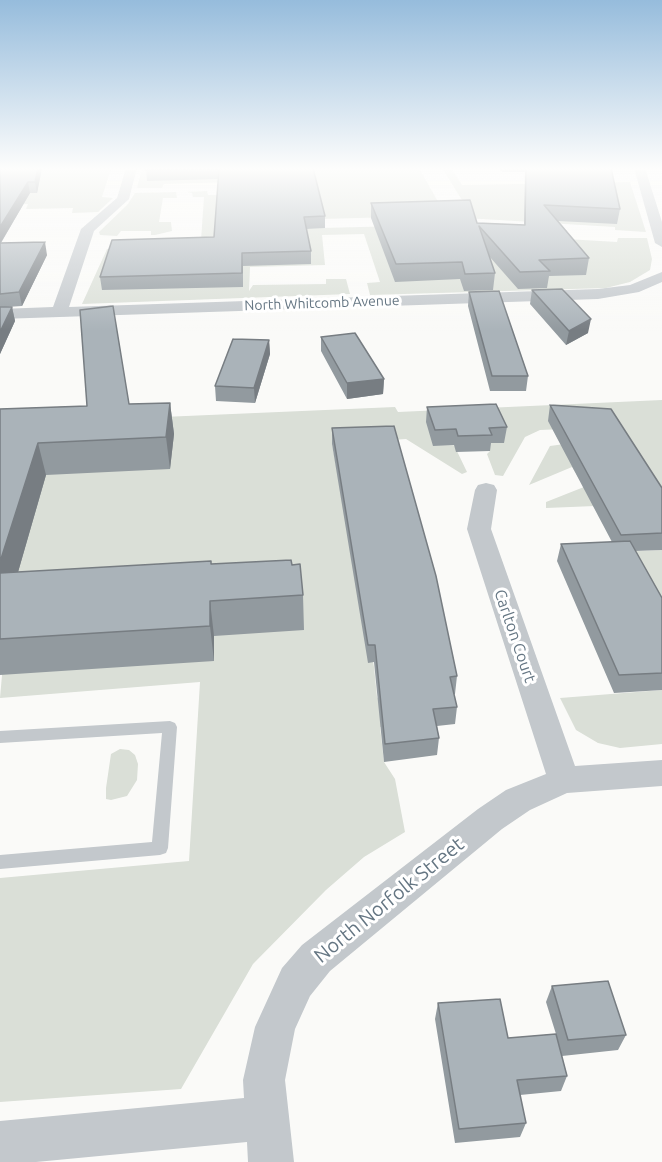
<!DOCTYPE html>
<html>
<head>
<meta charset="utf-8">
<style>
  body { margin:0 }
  canvas { display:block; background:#fafaf8 }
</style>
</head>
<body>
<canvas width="662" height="1162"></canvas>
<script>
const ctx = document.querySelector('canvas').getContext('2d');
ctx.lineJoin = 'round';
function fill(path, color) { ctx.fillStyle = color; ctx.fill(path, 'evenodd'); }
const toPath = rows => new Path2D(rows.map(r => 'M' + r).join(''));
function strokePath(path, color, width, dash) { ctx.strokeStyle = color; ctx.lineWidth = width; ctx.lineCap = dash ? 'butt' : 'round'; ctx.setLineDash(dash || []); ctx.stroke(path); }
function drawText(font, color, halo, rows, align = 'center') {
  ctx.font = font + ' Ubuntu,sans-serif'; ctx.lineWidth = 6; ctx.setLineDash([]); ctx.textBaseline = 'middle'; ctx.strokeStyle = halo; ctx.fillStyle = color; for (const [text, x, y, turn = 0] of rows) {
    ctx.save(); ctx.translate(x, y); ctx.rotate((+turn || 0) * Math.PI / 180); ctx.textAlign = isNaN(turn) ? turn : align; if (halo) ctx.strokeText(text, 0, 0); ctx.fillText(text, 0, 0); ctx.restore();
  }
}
fill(toPath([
  [0,168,127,168,111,169,102,197,113,198,98,212,72,213,73,208,26,209,28,204,2,204],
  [142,168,419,168,445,214,470,213,442,168,451,168,462,185,630,182,646,232,615,230,615,227,448,217,446,232,617,242,618,238,647,238,652,259,650,270,630,282,606,288,370,295,367,283,380,282,364,234,322,235,325,265,250,267,249,291,253,285,326,284,326,279,346,279,350,294,82,304,107,249,186,245,201,240,204,197,193,197,192,193,187,192,207,191,208,195,275,194,274,181,164,184,162,188,137,188],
  [398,217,401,226,281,229,281,220],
  [176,192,177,198,163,198,159,222,171,222,172,231,155,235,151,235,151,231,121,231,117,236,100,235,99,232,128,204,135,193],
  [662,400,662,511,595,506,546,508,546,502,584,487,572,467,529,485,550,446,572,443,563,429,540,430,525,437,503,476,495,475,487,454,490,451,487,444,434,446,454,445,467,472,462,474,406,439,332,444,374,667,377,697,396,724,380,727,384,762,395,779,405,832,364,857,326,890,253,964,181,1089,0,1102,0,878,189,861,200,682,0,698,8,607,0,424,395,407,398,412],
  [662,550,662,626,617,552],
  [662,690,662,744,620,748,598,743,576,730,560,698],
  [120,749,129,750,135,755,138,764,137,780,127,796,111,800,106,799,106,788,111,754]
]), '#dadfd7');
fill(toPath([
  [170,721,175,723,177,727,168,848,166,853,160,855,0,869,0,855,152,842,162,733,0,743,0,731,170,721]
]), '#c3c8cc');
fill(toPath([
  [126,168,137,168,129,199,94,231,69,307,598,289,630,285,662,272,662,282,639,292,598,299,0,319,0,309,53,307,81,229,117,198,126,168],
  [634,168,645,168,662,222,662,247,655,243,634,168],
  [486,483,494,485,497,490,491,529,575,766,662,760,662,786,567,793,530,810,502,829,330,971,310,996,295,1029,285,1080,294,1162,248,1162,247,1142,36,1162,0,1162,0,1121,244,1098,243,1080,255,1027,282,968,302,945,478,809,506,790,546,774,467,529,475,490,478,485,486,483]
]), '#c3c8cc');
fill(toPath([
  [9,168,42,168,37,193,30,193,1,243,47,255,22,306,6,307,12,307,15,321,0,354,0,169],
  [146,168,313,168,325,216,325,228,306,229,311,251,311,264,243,266,243,287,102,290,100,277,214,237,218,179,147,181],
  [499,168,611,168,620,209,617,224,558,221,589,258,586,275,549,276,547,288,518,289,489,256,495,273,493,290,464,291,460,279,395,282,371,218,371,203,477,223,524,225,525,172,502,172],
  [532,290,588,333,566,345,530,304],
  [469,292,528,376,526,391,490,391,468,306],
  [321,337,384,379,383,394,347,399,321,351],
  [269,340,270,354,255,403,216,401,215,386],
  [170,403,174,434,170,469,46,475,18,572,212,564,292,565,303,595,304,630,214,636,214,661,0,675,0,409],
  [550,405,662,488,662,550,635,551,662,598,662,690,614,693,557,561,561,544,612,542,548,421],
  [427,407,507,427,504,443,491,443,490,451,456,452,454,445,433,446,426,422],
  [332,428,457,676,455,694,454,694,457,707,455,724,437,726,439,738,437,755,384,762,374,662,368,663,332,444],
  [552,986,626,1035,618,1050,562,1056,567,1076,561,1091,520,1095,526,1123,520,1137,455,1143,435,1019,438,1003,508,1038,556,1034,546,1002]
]), '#929a9f');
fill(toPath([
  [38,168,42,168,37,193,35,182],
  [28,182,30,193,0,244,0,227],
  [45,242,47,255,22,306,19,292],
  [12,307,15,321,0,354,0,332],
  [591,319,588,333,566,345,569,331],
  [269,340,270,354,255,403,254,388],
  [384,379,383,394,347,399,347,383],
  [170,403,174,434,170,469,166,437],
  [38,443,46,475,8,607,0,583,0,562],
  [210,601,214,636,214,661,210,626]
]), '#777d82');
const building = toPath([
  [9,168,38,168,35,182,28,182,0,227,0,169,9,168],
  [146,168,313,168,325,216,304,217,311,251,242,253,242,273,100,277,112,240,214,237,219,169,145,170,146,168],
  [526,168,611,168,620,209,544,205,589,258,539,260,550,271,520,272,479,226,495,273,465,274,462,262,396,264,371,203,470,200,477,223,525,225,526,168],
  [45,242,19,292,0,294,0,243,45,242],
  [562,289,591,319,569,331,532,290,562,289],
  [499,291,528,376,492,376,469,292,499,291],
  [113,306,129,404,170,403,166,437,38,443,0,562,0,409,87,406,80,310,113,306],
  [0,307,12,307,0,332,0,307],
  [355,333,384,379,347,383,321,337,355,333],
  [233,339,269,340,254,388,215,386,233,339],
  [496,404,507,427,489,428,492,435,458,436,456,429,435,430,427,407,496,404],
  [550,405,611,409,662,488,662,533,621,535,550,405],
  [394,426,436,576,457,676,450,677,457,707,433,709,439,738,385,744,375,645,368,645,332,428,394,426],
  [630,541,662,598,662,673,619,675,561,544,630,541],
  [291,560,292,565,300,564,303,595,210,601,210,626,0,639,0,573,211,561,211,564,291,560],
  [608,981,626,1035,568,1040,552,986,608,981],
  [500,999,508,1038,556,1034,567,1076,517,1080,526,1123,459,1129,438,1003,500,999]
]);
fill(building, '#aab3b9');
strokePath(building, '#777d82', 1.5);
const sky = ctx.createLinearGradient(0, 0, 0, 331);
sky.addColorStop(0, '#96bcdc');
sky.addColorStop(0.51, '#fdfdfc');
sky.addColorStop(1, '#fdfdfc00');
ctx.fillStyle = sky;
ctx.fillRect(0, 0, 662, 331);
drawText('14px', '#657683', '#fff', [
  ["North Whitcomb Avenue",322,303,-2]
]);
drawText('16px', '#657683', '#fff', [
  ["Carlton Court",515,636,71]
]);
drawText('20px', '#657683', '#fff', [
  ["North Norfolk Street",389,900,-39]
]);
</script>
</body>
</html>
